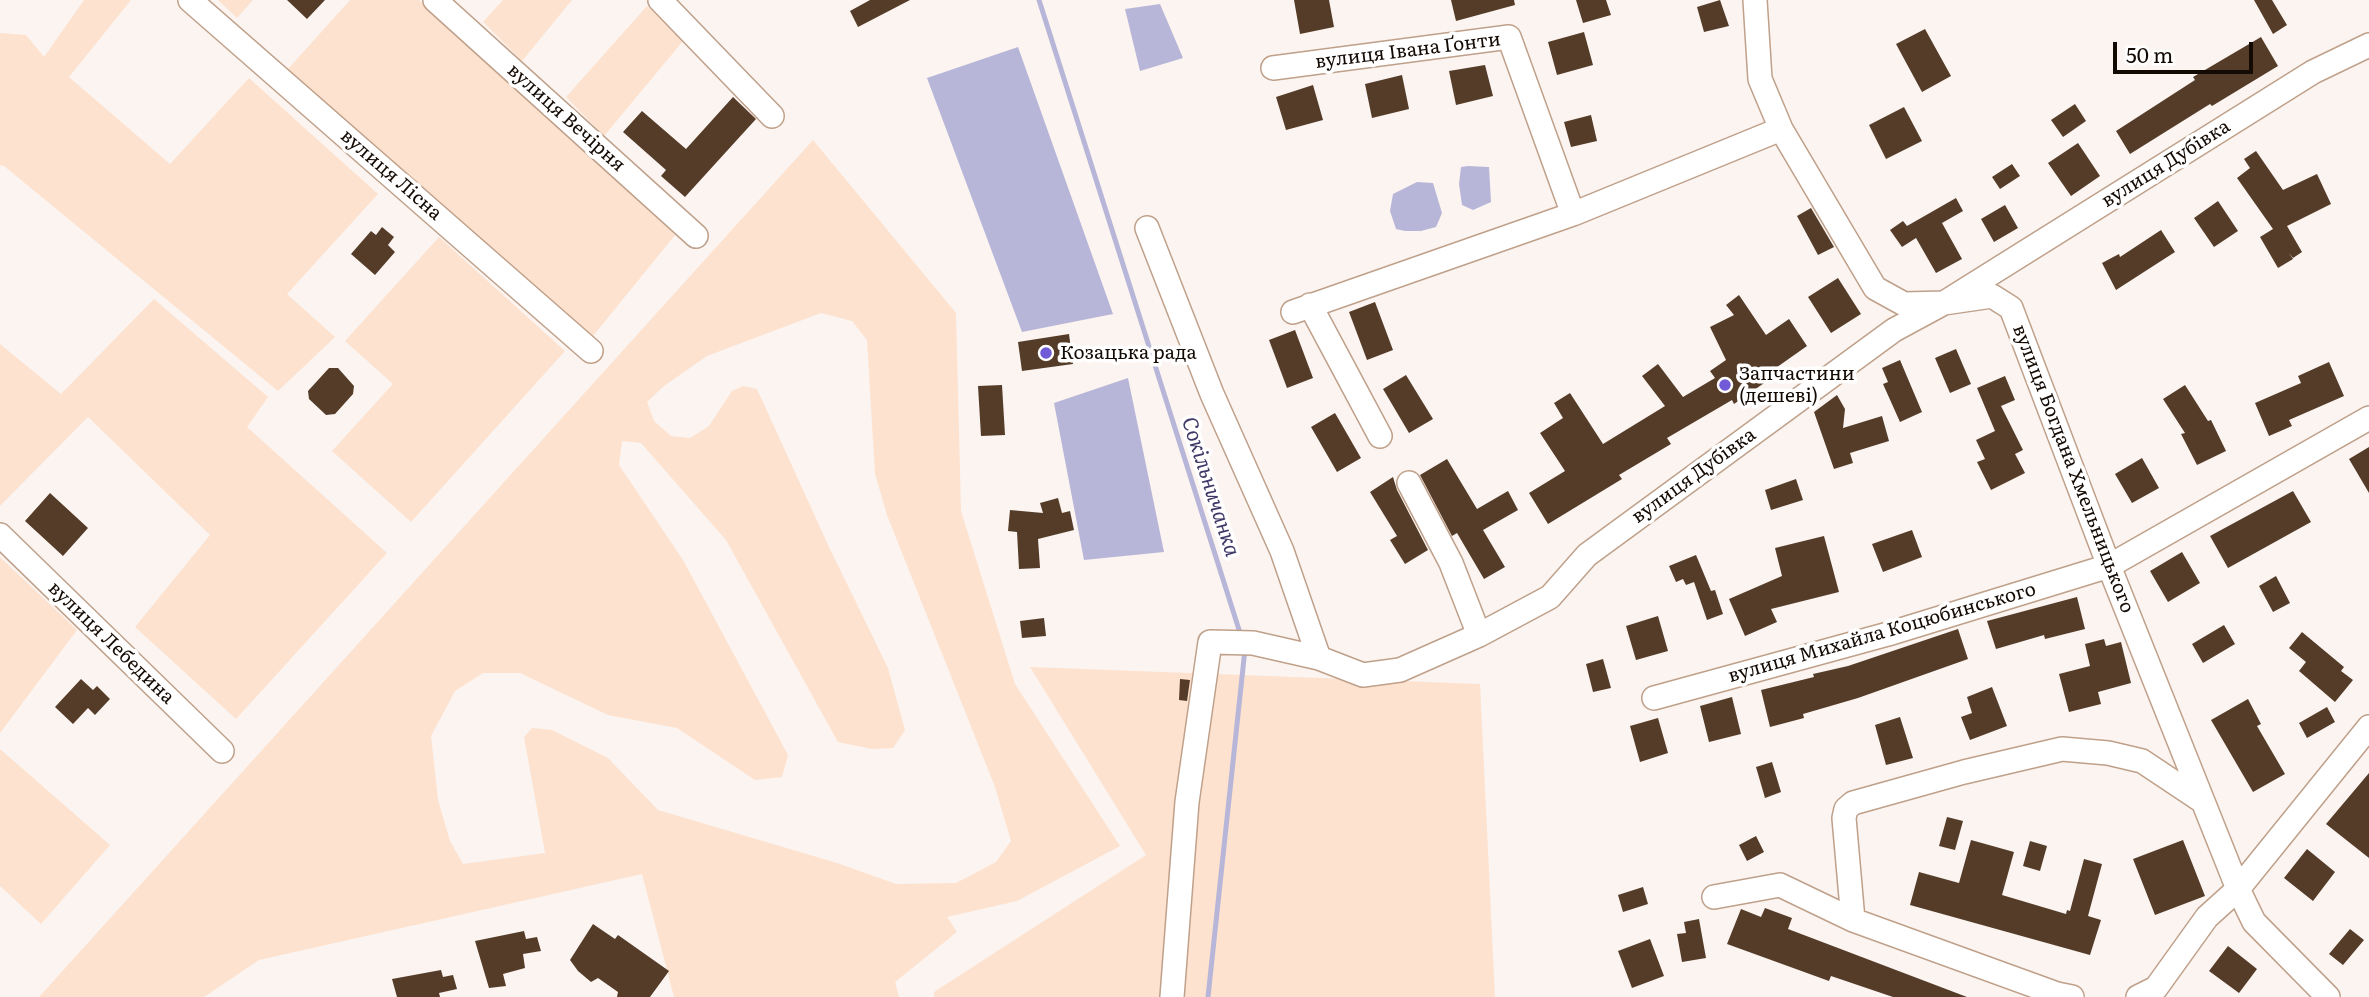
<!DOCTYPE html>
<html>
<head>
<meta charset="utf-8">
<style>
  body { margin:0 }
  #map { position:relative; width:2369px; height:997px; overflow:hidden; background:#fbf4f0; font-family:Literata,serif }
  canvas { display:block }
  .scale { position:absolute; left:2113px; top:42px; width:140px; height:32px; box-sizing:border-box; border:4px solid #140a04; border-top:0; padding-left:9px; font-size:21px; line-height:24px; white-space:nowrap; color:#140a04; -webkit-text-stroke:5px #fff; paint-order:stroke }
</style>
</head>
<body>
<div id="map">
<canvas width="2369" height="997"></canvas>
<div class="scale">50 m</div>
</div>
<script>
const ctx = document.querySelector('canvas').getContext('2d');
ctx.lineJoin = 'round';
function fill(path, color) { ctx.fillStyle = color; ctx.fill(path, 'evenodd'); }
const toPath = rows => new Path2D(rows.map(r => 'M' + r).join(''));
function strokePath(path, color, width, dash) { ctx.strokeStyle = color; ctx.lineWidth = width; ctx.lineCap = dash ? 'butt' : 'round'; ctx.setLineDash(dash || []); ctx.stroke(path); }
function drawText(font, color, halo, rows, align = 'center') {
  ctx.font = font + ' Literata,serif'; ctx.lineWidth = 7; ctx.setLineDash([]); ctx.textBaseline = 'middle'; ctx.strokeStyle = halo; ctx.fillStyle = color; for (const [text, x, y, turn = 0] of rows) {
    ctx.save(); ctx.translate(x, y); ctx.rotate((+turn || 0) * Math.PI / 180); ctx.textAlign = isNaN(turn) ? turn : align; if (halo) ctx.strokeText(text, 0, 0); ctx.fillText(text, 0, 0); ctx.restore();
  }
}
fill(toPath([
  [84,0,131,0,69,77,170,164,249,78,378,194,287,294,335,337,278,391,4,166,0,165,0,33,26,35,44,57],
  [218,0,253,0,237,18],
  [350,0,419,0,675,235,593,336,288,69],
  [503,0,572,0,522,61,483,22],
  [647,6,683,41,604,136,566,97],
  [813,140,956,313,961,511,1015,684,1120,846,1017,901,947,917,957,932,895,982,899,997,674,997,642,874,259,960,204,997,39,997],
  [821,313,852,321,867,340,875,474,887,515,995,787,1011,841,996,862,956,883,896,884,837,863,658,810,608,758,552,730,532,728,524,737,545,853,463,864,450,841,438,800,431,736,455,691,483,673,520,673,608,715,677,728,755,780,782,777,788,755,683,560,619,465,622,441,641,443,726,540,838,742,872,749,893,748,905,730,888,668,829,547,757,389,743,386,732,391,709,426,690,438,671,436,654,421,647,402,664,386,707,356],
  [439,237,565,351,411,522,332,451,393,384,345,341],
  [154,299,268,397,247,427,387,553,236,719,135,627,210,535,88,417,0,506,0,344,61,394],
  [0,557,77,630,0,733],
  [1030,667,1480,684,1495,997,934,997,934,992,1146,855],
  [0,749,110,845,41,924,0,886]
]), '#fde2cf');
fill(toPath([
  [1160,4,1183,58,1140,71,1125,9],
  [1018,47,1113,314,1022,332,927,78],
  [1468,166,1489,167,1491,202,1473,210,1462,205,1459,184,1461,167],
  [1417,182,1433,183,1442,213,1436,227,1421,231,1405,231,1396,229,1390,211,1393,194],
  [1128,378,1164,552,1084,560,1054,403]
]), '#b8b6d8');
strokePath(toPath([
  [1039,0,1241,636],
  [1208,997,1245,649]
]), '#b8b6d8', 5);
fill(toPath([
  [287,0,325,0,307,19],
  [870,0,910,0,858,27,850,11],
  [1294,0,1329,0,1334,27,1300,34],
  [1451,0,1514,0,1515,5,1456,21],
  [1576,0,1606,0,1611,15,1583,23],
  [1720,0,1729,26,1704,32,1697,7],
  [2254,0,2272,0,2287,25,2273,34],
  [1925,29,1951,76,1922,92,1896,44],
  [1584,32,1593,65,1557,75,1548,42],
  [2261,37,2278,66,2212,106,2210,104,2130,154,2116,131,2195,80,2193,77],
  [1485,65,1493,96,1456,105,1449,71],
  [1402,75,1409,109,1372,118,1365,84],
  [1313,85,1323,120,1286,130,1276,97],
  [733,97,756,119,685,197,661,176,666,170,623,132,642,111,686,149],
  [2075,104,2086,121,2063,137,2051,120],
  [1904,107,1922,141,1886,159,1869,125],
  [1591,115,1597,141,1571,147,1564,122],
  [2078,143,2100,176,2071,196,2048,163],
  [2256,151,2283,190,2317,174,2331,204,2287,226,2302,252,2293,258,2289,253,2293,259,2278,268,2260,237,2273,229,2237,178,2250,168,2244,159],
  [2012,164,2020,176,2000,189,1992,177],
  [1956,198,1963,211,1942,223,1962,259,1936,273,1916,238,1902,247,1890,230,1903,221,1907,226],
  [2218,201,2238,231,2214,247,2194,218],
  [2005,205,2018,228,1994,242,1981,219],
  [1811,208,1834,247,1818,255,1797,216],
  [382,227,394,237,388,245,395,252,375,275,351,254,371,231,376,235],
  [2161,230,2175,252,2116,290,2102,263,2119,254,2120,257],
  [1838,278,1861,314,1831,333,1808,297],
  [1739,295,1766,335,1789,319,1807,346,1763,377,1767,381,1734,404,1732,400,1667,438,1671,444,1619,475,1622,479,1548,524,1529,493,1565,471,1540,433,1563,418,1554,403,1570,393,1603,444,1665,406,1642,376,1658,364,1683,397,1715,378,1710,371,1726,360,1710,327,1734,315,1726,305],
  [1375,302,1393,350,1367,360,1349,312],
  [1295,330,1313,378,1287,388,1269,340],
  [1069,334,1073,364,1022,371,1018,342],
  [1956,349,1971,384,1950,393,1935,358],
  [1900,360,1922,412,1900,422,1883,384,1888,382,1882,368],
  [2329,362,2344,396,2289,420,2292,426,2269,436,2255,403,2301,383,2298,376],
  [329,368,338,368,354,386,353,394,335,414,326,415,309,399,308,391],
  [1406,375,1433,419,1409,433,1383,389],
  [2005,376,2015,400,2001,406,2023,450,2015,454,2025,473,1991,490,1977,462,1985,459,1976,440,1995,431,1977,388],
  [1002,385,1005,435,981,436,978,386],
  [2185,385,2208,421,2211,420,2226,451,2197,465,2181,434,2185,433,2163,399],
  [1837,395,1845,409,1843,428,1882,416,1889,441,1850,453,1853,463,1834,469,1814,412],
  [1335,413,1361,458,1337,472,1311,427],
  [2369,447,2369,493,2349,459],
  [2142,458,2159,488,2132,503,2115,474],
  [1447,459,1477,509,1508,491,1518,510,1483,530,1505,567,1484,579,1457,533,1452,536,1420,475],
  [1393,477,1397,490,1428,550,1405,564,1390,540,1397,536,1370,492],
  [1796,479,1803,500,1771,510,1765,490],
  [2293,491,2311,522,2228,568,2210,536],
  [50,493,88,528,63,556,25,521],
  [1058,498,1062,513,1070,511,1074,530,1038,539,1040,568,1019,569,1017,532,1008,531,1010,510,1043,513,1040,503],
  [1912,530,1922,557,1883,572,1872,544],
  [1824,536,1839,592,1771,609,1777,622,1745,636,1729,599,1782,576,1775,548],
  [2182,552,2200,583,2168,602,2150,571],
  [1696,555,1711,591,1715,590,1723,614,1707,620,1694,582,1686,585,1683,579,1676,582,1669,566],
  [2276,576,2290,603,2273,612,2259,586],
  [2077,597,2085,629,2045,639,2044,635,1996,649,1987,621],
  [1658,616,1668,651,1636,660,1626,626],
  [1044,618,1046,636,1022,638,1020,621],
  [2224,625,2235,644,2203,663,2192,644],
  [1958,629,1968,659,1858,698,1803,714,1804,718,1770,727,1761,690,1814,677,1813,674,1848,666],
  [2302,632,2344,667,2341,671,2353,680,2335,702,2299,671,2306,662,2289,648],
  [2104,639,2106,646,2121,642,2131,683,2098,692,2101,704,2069,712,2059,674,2090,666,2085,644],
  [1603,659,1611,688,1593,692,1586,664],
  [81,679,93,690,97,686,110,699,95,715,88,708,73,724,55,707],
  [1180,679,1190,680,1187,701,1179,700],
  [1992,687,2007,726,1970,740,1961,717,1972,713,1967,697],
  [1732,697,1741,734,1709,742,1700,706],
  [2248,699,2261,724,2257,726,2285,774,2253,792,2211,720],
  [2327,707,2335,722,2307,738,2299,723],
  [1900,717,1913,758,1886,765,1875,725],
  [1658,718,1668,753,1640,762,1630,726],
  [1772,762,1781,792,1765,798,1756,767],
  [2369,773,2369,858,2326,824],
  [1947,817,1963,821,1955,850,1939,846],
  [1756,836,1764,852,1747,861,1739,845],
  [1971,840,2014,852,2002,895,2066,914,2067,910,2070,911,2084,859,2102,864,2088,916,2101,920,2090,955,1910,905,1919,872,1959,883],
  [2183,840,2205,896,2155,915,2133,859],
  [2030,841,2047,846,2040,871,2023,866],
  [2307,849,2335,872,2313,901,2284,878],
  [1643,887,1648,904,1623,912,1618,895],
  [1765,908,1792,918,1788,929,1967,997,1893,997,1831,976,1829,981,1727,944,1741,909,1761,917],
  [1699,919,1706,958,1682,962,1677,934,1686,933,1684,922],
  [593,924,615,939,618,935,669,971,650,997,617,997,618,992,598,978,591,982,578,971,570,960],
  [2350,929,2364,940,2343,965,2329,954],
  [524,931,526,939,537,937,541,951,523,954,525,968,503,974,506,986,489,988,475,941],
  [1650,939,1664,976,1632,988,1618,951],
  [2228,946,2257,969,2239,993,2209,971],
  [441,970,443,977,453,975,457,989,439,993,440,997,397,997,392,979]
]), '#553c29');
const minor = toPath([
  [190,0,591,351],
  [435,0,696,236],
  [660,0,772,116],
  [1755,0,1760,79,1781,129,1875,288,1904,304,1944,303,1992,296,2011,308,2109,566,2238,889,2254,922,2328,997],
  [1273,68,1509,37,1573,214,1781,129],
  [1147,228,1212,394,1282,551,1319,658],
  [1310,305,1380,436],
  [1293,312,1573,214],
  [1409,483,1451,563,1479,635],
  [0,535,222,751],
  [1654,698,1888,634,2109,566,2369,418],
  [1714,897,1780,885,1853,920,2057,994,2072,997],
  [1853,920,1844,818,1846,809,1853,803,1964,772,2062,749,2108,753,2142,761,2202,801],
  [1172,997,1187,802,1210,642,1253,643,1319,658,1363,675,1400,670,1479,635,1550,597,1587,555,1894,330,1944,303,2313,72,2369,45],
  [2138,997,2156,988,2207,917,2238,889,2369,727]
]);
strokePath(minor, '#bfa08a', 26);
strokePath(minor, '#fff', 23);
for (const [x, y, r, color] of [
  [1046,353,7,"#725bd6"],
  [1725,385,7,"#725bd6"]
]) { const dot = new Path2D(); dot.arc(x, y, r, 0, 2 * Math.PI); ctx.fillStyle = color; ctx.fill(dot); strokePath(dot, '#fff', 2.5); }
drawText('19px', '#140a04', '#fff', [
  ["вулиця Івана Ґонти",1408,51,-7],
  ["вулиця Вечірня",566,118,42],
  ["вулиця Дубівка",2166,164,-32],
  ["вулиця Лісна",391,175,41],
  ["вулиця Богдана Хмельницького",2073,469,69],
  ["вулиця Дубівка",1694,476,-36],
  ["вулиця Михайла Коцюбинського",1882,633,-16],
  ["вулиця Лебедина",111,643,44]
]);
drawText('19px', '#140a04', '#fff', [
  ["Козацька рада",1060,353],
  ["Запчастини",1739,374],
  ["(дешеві)",1739,396]
], 'left');
drawText('italic 21px', '#3f3967', '#fff', [
  ["Сокільничанка",1210,487,72]
]);
</script>
</body>
</html>
